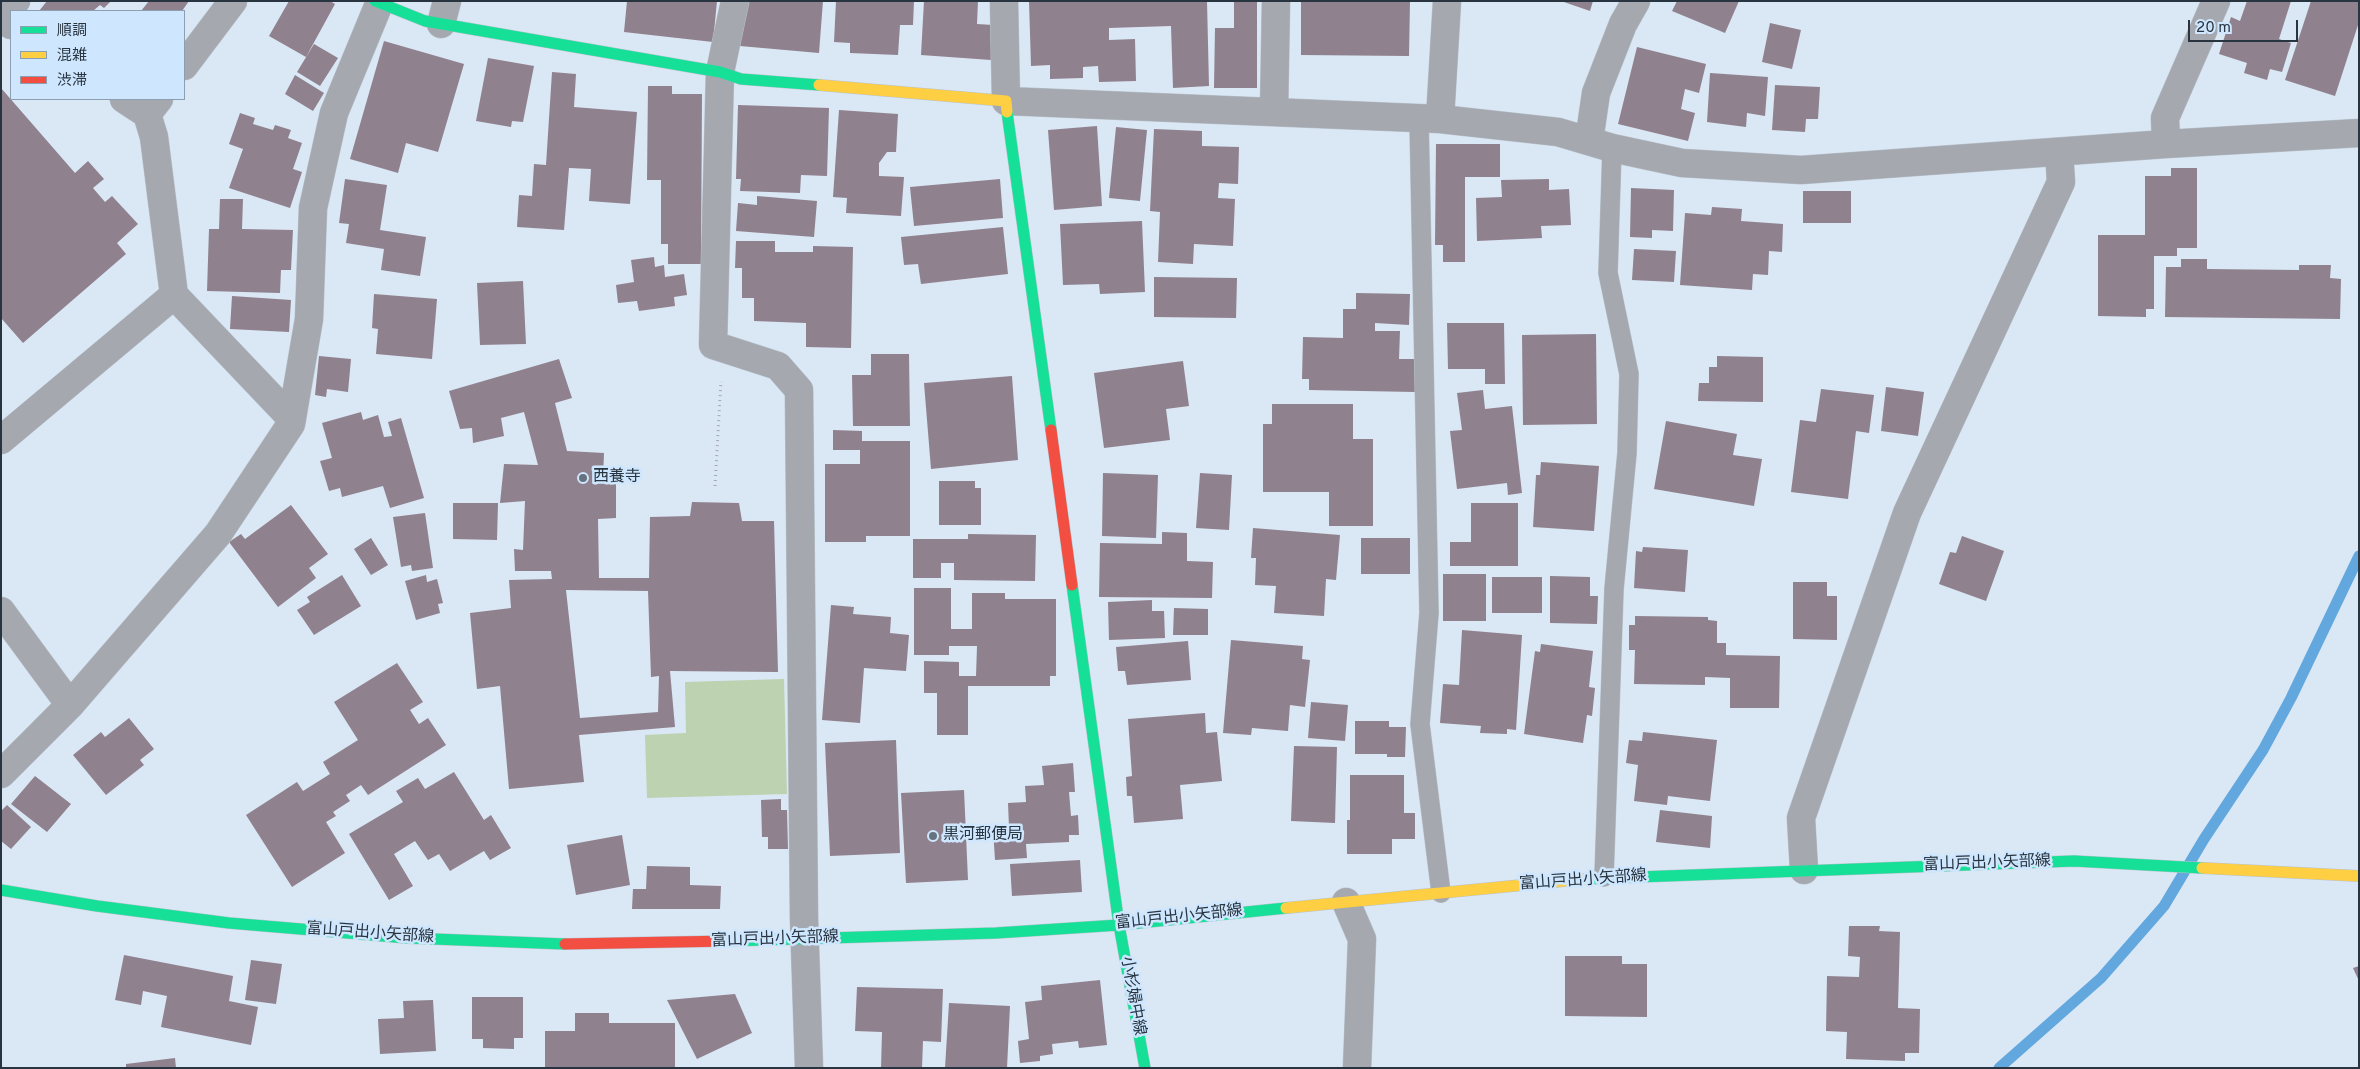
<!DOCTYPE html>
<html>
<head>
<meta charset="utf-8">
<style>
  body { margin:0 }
  #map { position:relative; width:2360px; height:1069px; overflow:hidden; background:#dae7f4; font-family:Overpass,"Noto Sans JP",sans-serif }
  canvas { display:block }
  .frame { position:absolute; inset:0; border:2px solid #28343f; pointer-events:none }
  .legend { position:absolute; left:10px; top:10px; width:175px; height:90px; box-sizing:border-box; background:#cfe7fe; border:1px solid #8c9fb2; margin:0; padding:6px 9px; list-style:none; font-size:15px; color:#28343f }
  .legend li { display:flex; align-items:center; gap:10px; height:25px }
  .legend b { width:25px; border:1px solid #8c9fb2 }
  .scale { position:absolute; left:2188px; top:20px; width:110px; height:22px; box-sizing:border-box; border:2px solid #28343f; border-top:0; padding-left:6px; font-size:15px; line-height:18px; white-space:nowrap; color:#28343f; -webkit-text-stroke:4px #cfe7fe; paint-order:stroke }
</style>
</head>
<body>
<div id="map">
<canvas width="2360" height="1069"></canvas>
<div class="frame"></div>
<ul class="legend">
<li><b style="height:6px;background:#16e098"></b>順調</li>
<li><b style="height:6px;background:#ffcf43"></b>混雑</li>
<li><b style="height:6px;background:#f24e42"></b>渋滞</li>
</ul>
<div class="scale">20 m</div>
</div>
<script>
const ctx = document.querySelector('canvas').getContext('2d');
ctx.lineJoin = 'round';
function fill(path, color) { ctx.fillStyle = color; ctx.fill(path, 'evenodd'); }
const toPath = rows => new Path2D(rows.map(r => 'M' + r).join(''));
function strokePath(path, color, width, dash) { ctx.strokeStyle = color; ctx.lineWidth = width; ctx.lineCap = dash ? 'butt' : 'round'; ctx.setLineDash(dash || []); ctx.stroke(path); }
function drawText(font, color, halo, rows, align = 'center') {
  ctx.font = font + ' Overpass,"Noto Sans JP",sans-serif'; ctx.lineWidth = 5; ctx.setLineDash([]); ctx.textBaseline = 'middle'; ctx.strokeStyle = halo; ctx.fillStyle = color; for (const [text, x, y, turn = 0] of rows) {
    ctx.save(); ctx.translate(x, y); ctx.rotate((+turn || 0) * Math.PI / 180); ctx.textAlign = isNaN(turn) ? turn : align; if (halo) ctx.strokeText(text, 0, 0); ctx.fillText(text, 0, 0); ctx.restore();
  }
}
fill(toPath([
  [784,679,787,794,647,798,645,735,686,733,685,682]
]), '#bcd2b0');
strokePath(toPath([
  [1999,1068,2101,978,2164,906,2204,839,2263,750,2291,698,2359,556]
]), '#62a8de', 11);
fill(toPath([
  [47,1,111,1,104,8,100,5,93,11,39,11],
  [149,1,189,1,182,11,141,11],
  [289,1,330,1,335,4,306,57,269,36],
  [627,1,717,1,713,42,624,32],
  [745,1,823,1,819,53,740,46],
  [836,1,914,1,913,25,900,25,898,55,850,53,850,43,834,42],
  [924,1,978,1,977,24,993,25,991,60,921,55],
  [1029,1,1207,1,1209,86,1173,88,1171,26,1109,28,1109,40,1135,39,1136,81,1099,82,1098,66,1083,67,1083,78,1050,79,1050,65,1031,66],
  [1234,1,1257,1,1257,88,1214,88,1215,28,1234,28],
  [1301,1,1410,1,1409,56,1301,55],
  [1561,1,1593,1,1590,11],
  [1677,1,1739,1,1725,33,1672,11],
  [2247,1,2291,1,2279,39,2291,43,2282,72,2270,69,2267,80,2244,73,2247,63,2219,54,2231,17,2240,21],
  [2311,1,2359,1,2359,22,2335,96,2285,80],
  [1770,23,1801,30,1792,69,1762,62],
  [384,41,464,64,438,152,406,143,398,173,350,159],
  [314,44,338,58,320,86,297,72],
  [1637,47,1706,64,1699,93,1685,89,1681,109,1695,113,1688,141,1618,124],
  [488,58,534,66,523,122,512,121,511,127,476,121],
  [552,72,576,74,574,107,637,112,630,204,589,201,591,169,569,168,564,230,517,227,519,195,532,196,534,164,546,165],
  [1710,73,1768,77,1765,116,1747,113,1746,127,1707,122],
  [295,75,324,93,313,111,285,94],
  [1775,85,1820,87,1818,119,1806,119,1805,132,1772,130],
  [648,86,672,86,672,94,702,94,701,264,668,264,668,244,661,244,661,180,647,180],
  [1,88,75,173,88,161,104,179,93,188,105,202,112,196,138,224,117,243,126,254,23,343,1,318],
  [738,105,829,108,827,176,801,175,800,193,740,191,741,179,736,179],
  [839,110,898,114,896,152,887,152,879,163,879,176,904,177,901,216,846,213,847,198,833,197],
  [240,113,255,118,253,124,273,130,275,125,291,130,288,138,302,143,293,169,302,172,290,208,229,188,243,149,229,144],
  [1097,126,1102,206,1054,210,1048,130],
  [1116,127,1147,130,1140,201,1109,198],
  [1154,129,1202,131,1202,146,1239,147,1238,184,1219,183,1218,198,1235,199,1233,246,1194,244,1193,264,1158,262,1160,212,1150,211],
  [1436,144,1500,144,1500,177,1465,177,1465,262,1443,262,1443,245,1435,245],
  [2171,168,2197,168,2197,248,2177,248,2177,256,2154,256,2154,309,2146,309,2146,317,2098,316,2098,235,2145,235,2145,176,2171,176],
  [345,179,387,185,380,230,426,237,420,276,381,270,384,249,346,243,349,224,339,223],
  [1000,179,1003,218,914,226,910,187],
  [1549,179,1549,190,1569,189,1571,225,1541,226,1542,238,1477,241,1476,198,1502,197,1501,180],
  [1631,188,1674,190,1673,231,1652,230,1652,238,1630,237],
  [1803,191,1851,191,1851,223,1803,223],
  [757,196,817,201,814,237,736,231,738,203,757,205],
  [220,199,243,199,242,229,293,230,291,270,281,270,280,293,207,291,209,229,219,229],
  [1712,207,1742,209,1741,221,1783,224,1782,252,1769,251,1768,275,1753,274,1752,290,1680,285,1685,213,1711,215],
  [1142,221,1145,292,1100,294,1099,284,1063,285,1060,224],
  [1003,227,1008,274,921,284,918,264,904,265,901,237],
  [736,241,775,241,775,252,813,252,813,246,853,247,851,348,806,347,806,323,754,321,754,298,742,298,742,268,735,268],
  [1634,249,1676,251,1674,282,1632,280],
  [654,257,655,267,664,265,665,277,684,274,687,295,674,297,675,306,639,311,637,301,618,303,616,285,634,282,631,260],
  [2181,259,2207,259,2207,269,2299,270,2299,265,2331,265,2330,278,2341,279,2340,319,2165,317,2166,267,2181,267],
  [1154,277,1237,278,1236,318,1154,317],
  [523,281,526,344,480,345,477,283],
  [1356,293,1410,294,1409,325,1375,323,1375,331,1400,331,1399,359,1416,359,1415,392,1309,390,1309,379,1302,379,1303,337,1343,338,1343,309,1356,309],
  [374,294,437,299,432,359,376,354,378,329,372,328],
  [232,296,291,300,289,332,230,329],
  [1447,323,1504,323,1505,384,1485,384,1485,369,1448,369],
  [1596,334,1597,424,1523,425,1522,335],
  [871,354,909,354,910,426,853,426,852,375,871,375],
  [319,356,351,359,348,392,327,389,326,397,315,395],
  [1717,356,1763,357,1763,402,1698,401,1699,383,1709,383,1709,367,1717,367],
  [559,359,572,398,555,403,567,451,604,453,603,480,616,479,616,518,598,519,599,578,649,578,650,517,690,516,692,502,739,503,742,521,774,521,778,672,670,671,675,727,579,735,584,782,509,789,500,686,477,689,470,613,511,608,509,580,552,579,551,571,515,571,514,549,523,550,525,501,500,503,504,464,538,465,524,412,501,418,504,436,473,443,472,428,460,429,449,391],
  [566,590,648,591,651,677,659,676,658,712,580,718],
  [1183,361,1189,406,1166,409,1170,440,1104,448,1094,373],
  [1012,376,1018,460,931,469,924,383],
  [1886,387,1924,392,1918,436,1881,431],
  [1821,389,1874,395,1869,433,1856,431,1848,499,1791,492,1800,420,1816,422],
  [1483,390,1485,409,1512,406,1522,493,1508,495,1507,483,1457,489,1450,431,1462,430,1457,393],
  [1272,404,1353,404,1353,439,1373,439,1373,526,1329,526,1329,492,1263,492,1263,424,1272,424],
  [361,412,363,420,378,415,384,437,392,436,388,422,401,418,424,498,390,508,383,486,342,497,340,488,329,491,320,461,332,458,322,423],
  [1666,421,1737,434,1733,455,1762,459,1754,506,1654,489],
  [833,430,862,431,862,441,910,441,910,536,866,536,866,542,825,542,825,464,860,464,860,450,833,450],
  [1541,462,1599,466,1594,531,1533,527,1536,475,1540,475],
  [1103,473,1158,475,1156,538,1102,536],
  [1200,473,1232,475,1229,530,1196,528],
  [939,481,975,481,975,488,981,488,981,525,939,525],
  [453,503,498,503,497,540,453,539],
  [1471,503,1518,503,1518,566,1450,566,1450,542,1471,542],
  [291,505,328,554,309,568,316,578,278,607,229,542,241,534,245,539],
  [425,513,433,568,412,571,411,565,401,567,393,517],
  [1253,528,1340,535,1336,580,1326,579,1324,616,1274,613,1276,586,1255,585,1256,558,1251,558],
  [1162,532,1187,533,1187,561,1213,562,1212,598,1099,597,1100,543,1162,544],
  [968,534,1036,535,1035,581,954,580,954,563,941,563,941,578,913,578,913,539,968,539],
  [1962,536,2004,551,1986,601,1939,584,1950,552,1956,553],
  [371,538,388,565,371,575,354,549],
  [1361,538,1410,538,1410,574,1361,574],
  [1643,547,1688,550,1685,592,1634,588,1636,551,1642,552],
  [1443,574,1486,574,1486,621,1443,621],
  [342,575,361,606,314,635,297,610,310,602,307,597],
  [426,575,427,582,437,579,443,603,438,604,440,613,416,620,405,581],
  [1550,576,1590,577,1590,596,1598,596,1597,624,1550,623],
  [1492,577,1542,577,1542,613,1492,613],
  [1793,582,1827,582,1827,596,1837,596,1837,640,1793,639],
  [914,588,951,588,951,629,972,629,972,593,1005,593,1005,599,1056,599,1056,676,1050,676,1050,686,968,686,968,735,937,735,937,693,924,693,924,661,959,662,959,676,976,676,977,646,949,646,949,655,914,655],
  [1152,600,1152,611,1164,611,1165,638,1109,640,1108,602],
  [831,605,854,607,853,614,891,617,890,633,909,635,906,671,864,668,860,723,822,720],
  [1174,608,1208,609,1208,635,1173,635],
  [1635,616,1708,617,1708,620,1717,621,1717,643,1726,643,1726,655,1780,656,1779,708,1730,708,1730,678,1705,677,1705,685,1634,684,1635,650,1629,650,1629,625,1635,625],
  [1462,630,1522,635,1516,730,1507,729,1507,734,1480,733,1481,726,1440,723,1443,684,1459,685],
  [1231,640,1303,646,1302,659,1310,660,1305,707,1290,705,1288,731,1252,728,1251,735,1223,733],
  [1188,641,1191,680,1127,685,1125,671,1118,671,1116,647],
  [1541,644,1593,651,1589,687,1595,688,1592,716,1587,715,1583,743,1524,734,1535,651,1540,652],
  [397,663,423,702,410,710,419,724,428,718,446,745,368,795,361,785,346,795,350,801,333,812,336,816,326,822,345,853,292,887,246,815,297,782,303,791,330,774,323,762,358,740,334,702],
  [1311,702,1348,705,1345,741,1308,738],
  [1205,713,1206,733,1217,732,1222,781,1180,785,1183,819,1134,823,1132,796,1127,796,1126,777,1132,776,1128,719],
  [129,718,154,749,140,760,144,765,106,795,73,755,101,732,105,737],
  [1355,721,1389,721,1389,727,1406,727,1405,757,1387,757,1387,754,1355,754],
  [1643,732,1717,740,1710,801,1668,796,1667,805,1634,801,1638,765,1626,763,1629,740,1642,741],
  [896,740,900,853,830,856,825,743],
  [1294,746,1337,747,1335,823,1291,821],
  [1073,763,1075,792,1069,792,1071,816,1078,815,1079,835,1069,835,1069,842,1026,844,1027,858,995,860,993,829,1009,828,1008,803,1026,802,1025,786,1044,785,1042,766],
  [454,772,484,820,491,815,511,848,490,860,484,851,450,871,439,854,428,860,415,841,394,854,413,886,389,900,349,834,403,802,396,791,418,778,425,789],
  [1350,775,1404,775,1404,813,1415,813,1415,839,1392,839,1392,854,1347,854,1347,820,1350,820],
  [35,776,71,804,47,832,11,804],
  [964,790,968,880,906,883,901,793],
  [781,799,781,810,787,810,788,849,768,849,768,837,762,837,761,800],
  [7,805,31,827,11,849,1,841,1,811],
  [1660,810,1712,816,1710,848,1656,842],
  [622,835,630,885,576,895,567,845],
  [1080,860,1082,892,1012,896,1010,864],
  [647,866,690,867,690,885,721,886,720,909,632,909,633,889,646,889],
  [1849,926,1880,926,1879,931,1900,932,1898,1008,1920,1009,1919,1053,1905,1053,1905,1061,1846,1059,1847,1032,1826,1031,1827,976,1859,977,1860,957,1848,956],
  [124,955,233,976,229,1001,258,1007,251,1045,161,1027,167,996,143,991,141,1005,115,1000],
  [1565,956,1622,956,1622,964,1647,964,1647,1017,1565,1016],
  [251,960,282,964,276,1004,245,1000],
  [2359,966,2359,981,2353,968],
  [1100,980,1107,1045,1079,1048,1078,1041,1052,1044,1053,1054,1040,1056,1040,1061,1020,1063,1018,1041,1029,1039,1025,1002,1042,1000,1041,986],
  [857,987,943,989,941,1042,923,1041,922,1068,881,1068,882,1032,855,1031],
  [735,994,752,1033,697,1059,667,1000],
  [472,997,523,997,523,1038,514,1038,514,1049,483,1048,483,1039,472,1039],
  [433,1000,436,1051,380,1054,378,1019,404,1018,403,1001],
  [949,1003,1010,1006,1007,1068,945,1068],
  [575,1013,609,1013,609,1023,675,1023,675,1068,545,1067,545,1031,575,1031],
  [175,1058,176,1068,126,1068,126,1064]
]), '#90818f');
const lane = toPath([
  [1419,118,1429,613,1420,724,1441,893],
  [1604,877,1614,589,1627,453,1629,374,1608,273,1612,148]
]);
const street = toPath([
  [735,1,720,72,713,345,778,366,799,390,804,918,809,1068],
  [1004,1,1006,101,1440,119,1558,132,1612,148,1682,163,1801,170,2166,144,2359,133],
  [441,24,447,1],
  [11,25,1,18,16,1],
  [184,66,233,1],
  [124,99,147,114],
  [159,99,147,114,154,137,174,295,292,419],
  [1274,112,1276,1],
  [1440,119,1447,1],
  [1589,141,1596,93,1623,24,1636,1],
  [2166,144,2165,118,2216,1],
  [1,440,174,295],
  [1,611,70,705],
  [1,774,70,705,218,534,291,424,309,319,313,208,334,113,379,4],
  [1804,870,1801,818,1907,513,2061,182,2059,152],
  [1346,902,1362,939,1357,1068]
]);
const fast = toPath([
  [375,1,425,21,720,72,741,79,819,85],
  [1007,112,1051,430],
  [1072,585,1119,925],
  [1584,879,2074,861,2202,868],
  [1,890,97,906,229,923,407,938,565,944],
  [1119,925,1145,1068],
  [729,941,996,933,1119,925,1286,908]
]);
const slow = toPath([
  [819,85,1006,101,1007,112],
  [2202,868,2359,876],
  [1286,908,1584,879]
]);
const jam = toPath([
  [1051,430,1072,585],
  [565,944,729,941]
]);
strokePath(lane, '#b8c3cd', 20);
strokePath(street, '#b8c3cd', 29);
strokePath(fast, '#b8c3cd', 12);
strokePath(slow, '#b8c3cd', 12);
strokePath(jam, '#b8c3cd', 12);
strokePath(toPath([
  [715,486,721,381]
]), '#a4a8b0', 3, [1, 4]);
strokePath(lane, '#a6a8af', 19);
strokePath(street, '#a6a8af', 28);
strokePath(fast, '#16e098', 11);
strokePath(slow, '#ffcf43', 11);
strokePath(jam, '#f24e42', 11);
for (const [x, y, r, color] of [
  [583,478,5,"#66737e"],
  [933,836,5,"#66737e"]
]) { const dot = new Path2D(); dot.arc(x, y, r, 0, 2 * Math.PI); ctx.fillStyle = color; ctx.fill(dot); strokePath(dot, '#cfe7fe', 2); }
drawText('16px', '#28343f', '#cfe7fe', [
  ["西養寺",593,478],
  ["黒河郵便局",943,836]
], 'left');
drawText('16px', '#28343f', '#cfe7fe', [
  ["富山戸出小矢部線",1987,864,-2],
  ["富山戸出小矢部線",1583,881,-4],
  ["富山戸出小矢部線",1179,918,-6],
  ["富山戸出小矢部線",370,934,4],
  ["富山戸出小矢部線",775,940,-2],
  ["小杉婦中線",1132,996,80]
]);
</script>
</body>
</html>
